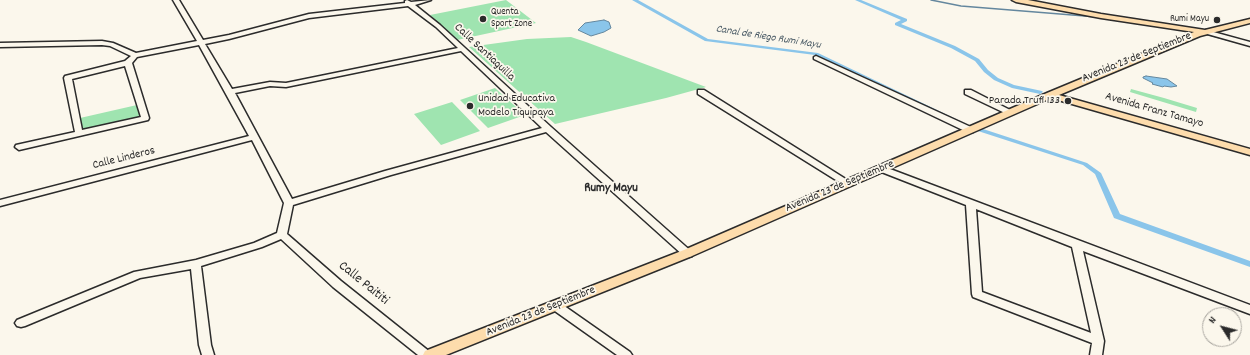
<!DOCTYPE html>
<html>
<head>
<meta charset="utf-8">
<style>
  body { margin:0 }
  #map { position:relative; width:1250px; height:355px; overflow:hidden; background:#fbf7ec; font-family:Dekko,sans-serif }
  canvas { display:block }
  .north { position:absolute; left:1202px; top:307px; width:40px; height:40px; box-sizing:border-box; background:#fbf7ec; border:1px solid #a8a59f; border-radius:50%; rotate:306deg; font-size:11px; font-weight:700; line-height:16px; text-align:center; color:#2b2b2b }
  .north::after { content:''; display:block; margin:auto; width:14px; height:18px; background:#2b2b2b; clip-path:polygon(50% 0,100% 100%,50% 72%,0 100%) }
</style>
</head>
<body>
<div id="map">
<canvas width="1250" height="355"></canvas>
<div class="north">N</div>
</div>
<script>
const ctx = document.querySelector('canvas').getContext('2d');
ctx.lineJoin = 'round';
function fill(path, color) { ctx.fillStyle = color; ctx.fill(path, 'evenodd'); }
const toPath = rows => new Path2D(rows.map(r => 'M' + r).join(''));
function strokePath(path, color, width, dash) { ctx.strokeStyle = color; ctx.lineWidth = width; ctx.lineCap = dash ? 'butt' : 'round'; ctx.setLineDash(dash || []); ctx.stroke(path); }
function drawText(font, color, halo, rows, align = 'center') {
  ctx.font = font + ' Dekko,sans-serif'; ctx.lineWidth = 3.5; ctx.setLineDash([]); ctx.textBaseline = 'middle'; ctx.strokeStyle = halo; ctx.fillStyle = color; for (const [text, x, y, turn = 0] of rows) {
    ctx.save(); ctx.translate(x, y); ctx.rotate((+turn || 0) * Math.PI / 180); ctx.textAlign = isNaN(turn) ? turn : align; if (halo) ctx.strokeText(text, 0, 0); ctx.fillText(text, 0, 0); ctx.restore();
  }
}
fill(toPath([
  [506,0,536,23,457,40,430,15],
  [571,37,586,42,706,87,666,98,555,124,469,47,527,39],
  [495,88,525,115,488,128,460,100],
  [1131,89,1164,98,1197,108,1196,112,1130,92],
  [452,102,480,131,441,145,414,114],
  [137,105,141,116,138,118,85,130,83,129,80,118]
]), '#9fe4b0');
const water = toPath([
  [604,20,609,22,611,28,604,32,591,36,578,30,585,23,604,20],
  [1146,76,1167,79,1177,86,1171,87,1164,86,1163,87,1152,84,1153,83,1143,78,1143,77,1146,76]
]);
fill(water, '#8ac5ea');
strokePath(water, '#64879e', 1);
strokePath(toPath([
  [931,0,961,6,1097,17],
  [1180,30,1191,32],
  [1209,35,1250,46]
]), '#64879e', 1.5);
fill(toPath([
  [632,0,638,0,708,39,818,53,962,122,961,123,957,123,815,55,705,41,632,0],
  [855,0,861,0,907,19,907,21,901,24,955,46,979,59,988,70,998,78,1014,85,1042,91,1043,92,1040,94,1012,88,994,80,984,72,975,61,951,48,895,25,895,23,901,20,855,0],
  [980,128,1087,163,1101,173,1120,214,1250,261,1250,267,1114,218,1095,174,1083,165,978,131,977,130,978,129,980,128]
]), '#8ac5ea');
const minor = toPath([
  [173,0,179,0,203,40,229,35,309,14,405,3,405,1,407,0,411,2,431,0,415,5,440,25,551,127,693,253,692,256,688,257,684,256,546,132,391,175,293,205,287,234,341,281,430,352,432,355,418,355,333,287,281,239,262,247,201,266,211,345,214,355,202,355,199,345,191,269,140,278,25,326,21,327,17,326,15,323,17,320,134,272,196,260,254,243,277,233,284,203,252,140,0,206,0,200,249,136,199,45,137,57,132,63,149,118,148,120,19,150,15,147,16,145,75,132,64,78,65,76,125,61,131,56,110,46,102,45,0,47,0,43,102,41,113,43,136,53,197,41,173,0],
  [408,6,436,27,458,48,286,83,270,82,232,89,205,44,229,39,309,18,408,6],
  [461,51,542,128,385,171,292,199,235,93,270,86,286,87,461,51],
  [125,66,141,117,82,130,72,79,125,66],
  [1206,30,1250,42,1250,46,1204,33,1204,31,1206,30],
  [816,56,973,128,974,130,973,132,967,132,814,59,814,57,816,56],
  [698,90,704,90,852,183,850,185,844,185,698,94,698,90],
  [965,90,971,90,1014,112,1013,114,1007,114,965,94,965,90],
  [882,166,1250,305,1250,314,1083,251,1104,341,1102,355,1090,355,1092,343,973,297,972,294,966,205,879,171,878,169,879,167,882,166],
  [976,209,1072,247,1091,333,982,292,976,209],
  [556,302,560,303,630,352,632,355,617,355,552,309,550,306,552,303,556,302]
]);
const major = toPath([
  [1012,0,1028,0,1101,14,1205,30,1250,19,1250,23,1200,36,1059,95,1250,149,1250,155,1051,98,692,256,446,355,423,355,425,351,684,250,1047,93,1194,32,1101,18,1016,2,1012,0]
]);
strokePath(minor, '#2b2b2b', 3);
strokePath(major, '#2b2b2b', 3);
fill(minor, '#fbf7ec');
fill(major, '#fddcac');
for (const [x, y, r, color] of [
  [483,19,4,"#2b2b2b"],
  [1217,20,4,"#2b2b2b"],
  [1068,101,4,"#2b2b2b"],
  [470,106,4,"#2b2b2b"]
]) { const dot = new Path2D(); dot.arc(x, y, r, 0, 2 * Math.PI); ctx.fillStyle = color; ctx.fill(dot); strokePath(dot, '#fbf7ec', 1.5); }
drawText('10px', '#2b2b2b', '#fbf7ec', [
  ["Quenta",491,13],
  ["Sport Zone",491,25],
  ["Rumi Mayu",1209,20,"right"]
], 'left');
drawText('italic 11px', '#485964', '#fbf7ec', [
  ["Canal de Riego Rumi Mayu",768,38,9]
]);
drawText('12px', '#2b2b2b', '#fbf7ec', [
  ["Calle Santiaguilla",484,53,43],
  ["Avenida 23 de Septiembre",1137,58,-22],
  ["Avenida Franz Tamayo",1154,111,16],
  ["Calle Linderos",124,159,-14],
  ["Avenida 23 de Septiembre",840,187,-23],
  ["Avenida 23 de Septiembre",541,312,-22]
]);
drawText('12px', '#2b2b2b', '#fbf7ec', [
  ["Unidad Educativa",478,99],
  ["Modelo Tiquipaya",478,113],
  ["Parada Trufi 133",1060,101,"right"]
], 'left');
drawText('bold 13px', '#2b2b2b', '#fbf7ec', [
  ["Rumy Mayu",611,189]
]);
drawText('14px', '#2b2b2b', '#fbf7ec', [
  ["Calle Paititi",363,284,39]
]);
</script>
</body>
</html>
